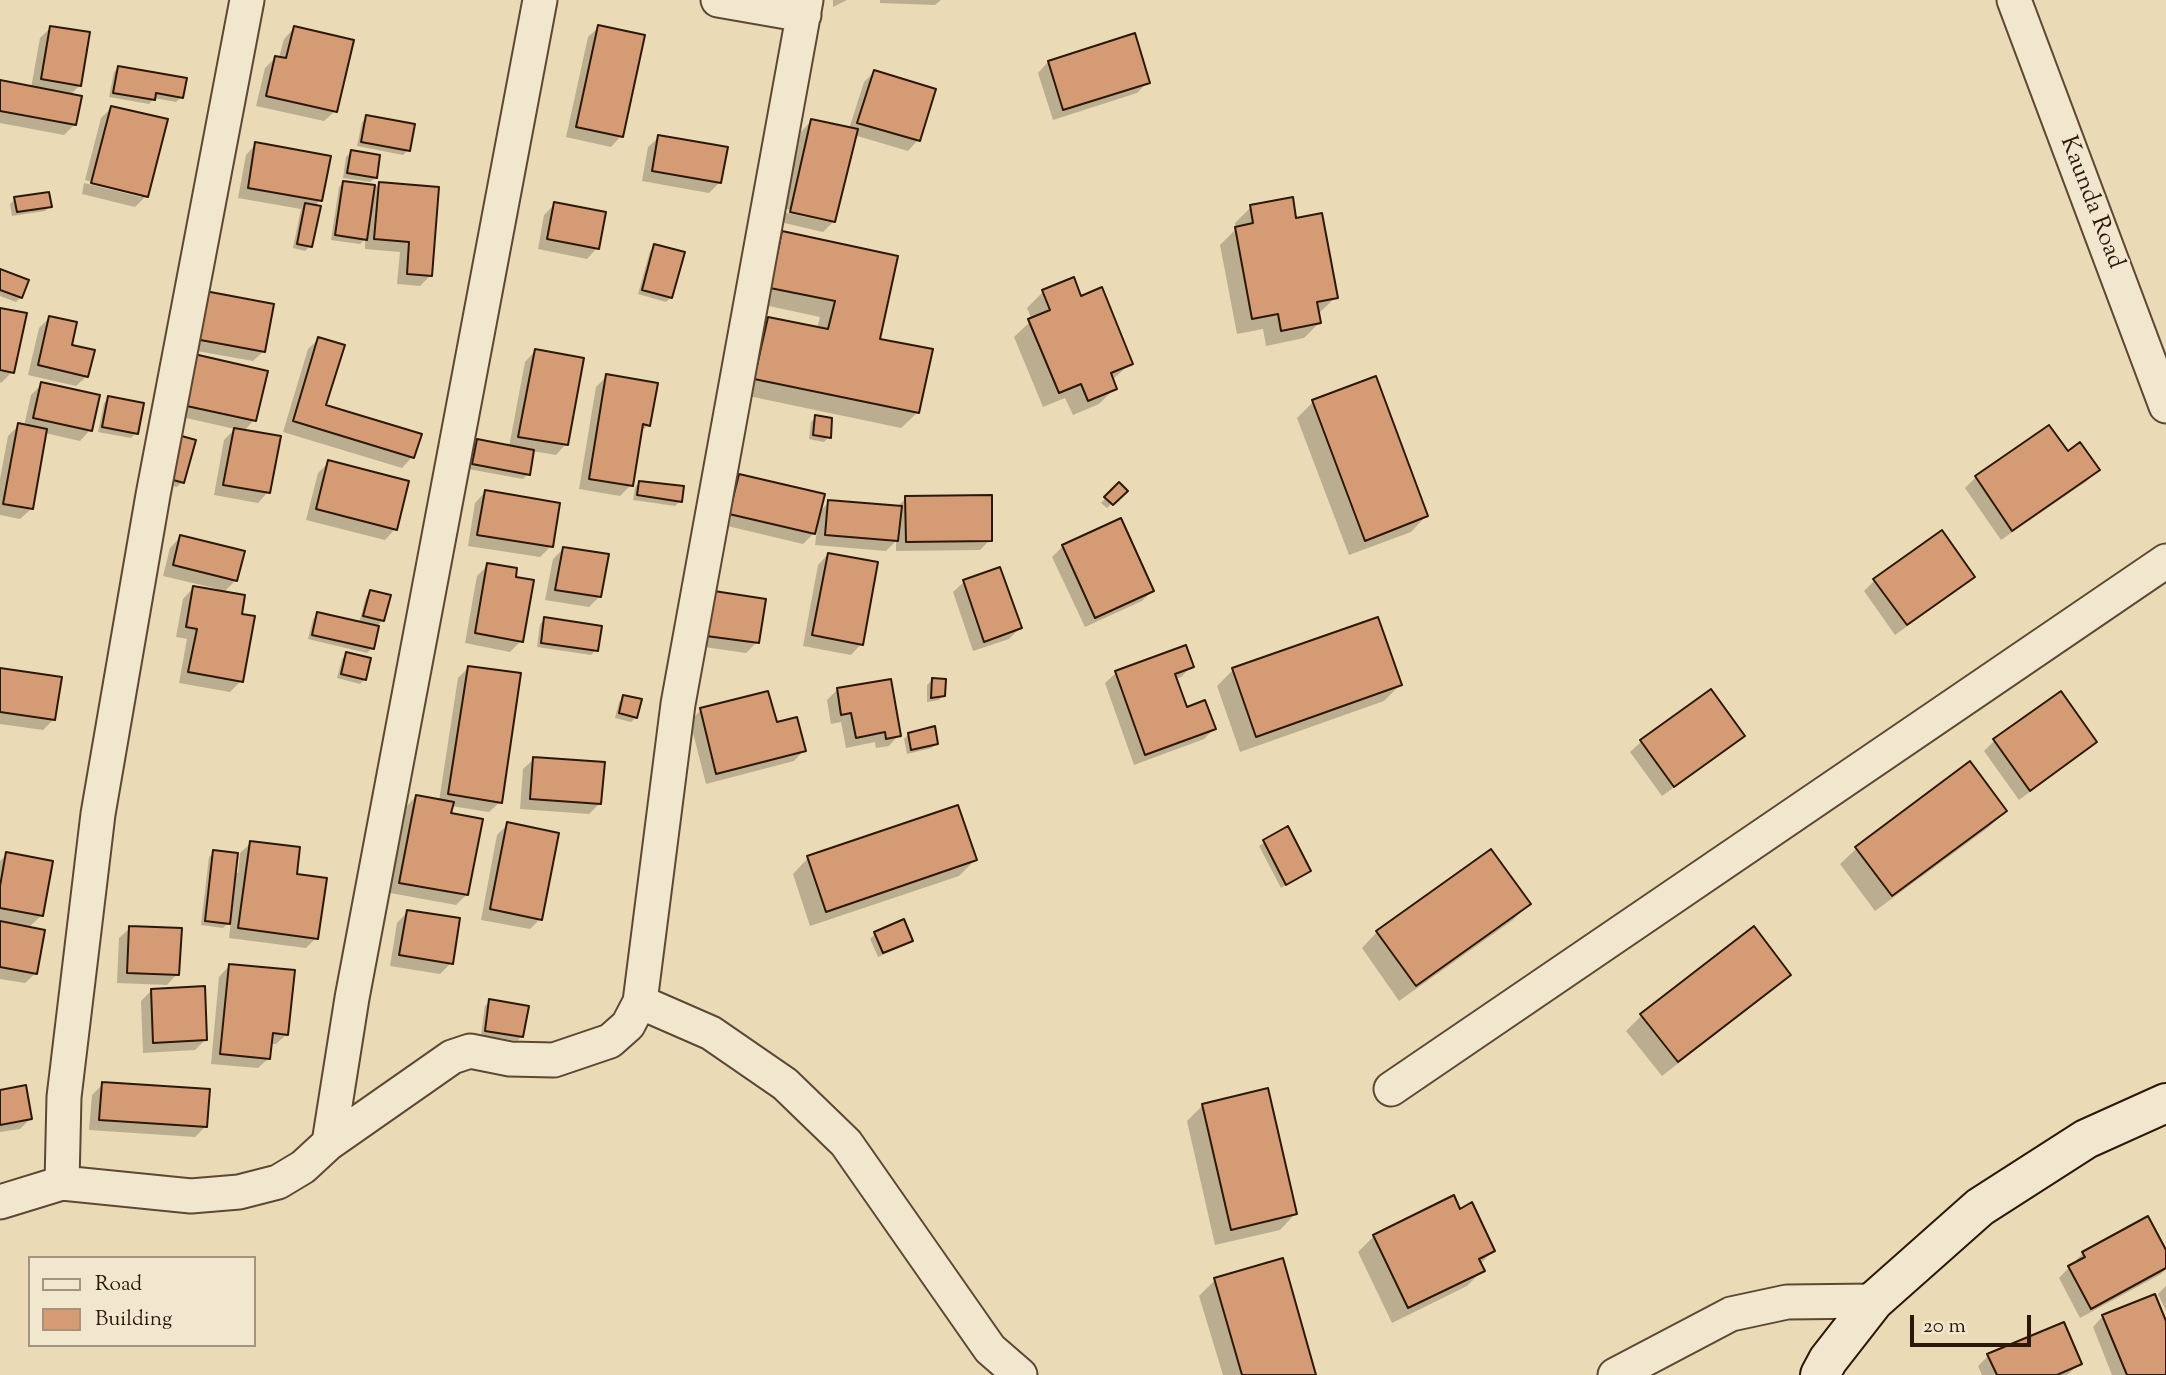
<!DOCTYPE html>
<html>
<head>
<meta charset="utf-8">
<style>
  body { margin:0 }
  #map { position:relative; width:2166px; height:1375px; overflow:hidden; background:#eadab5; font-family:"Sorts Mill Goudy",serif }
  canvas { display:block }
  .legend { position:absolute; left:28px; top:1256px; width:228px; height:91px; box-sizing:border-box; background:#f1e7cf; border:2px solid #a2947f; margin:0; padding:9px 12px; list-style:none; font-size:21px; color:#2c1808 }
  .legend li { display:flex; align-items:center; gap:14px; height:35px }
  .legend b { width:35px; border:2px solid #a2947f }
  .scale { position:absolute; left:1910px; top:1315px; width:121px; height:32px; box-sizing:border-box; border:4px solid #2c1808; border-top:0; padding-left:9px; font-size:21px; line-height:24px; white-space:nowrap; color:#2c1808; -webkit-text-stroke:5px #f1e7cf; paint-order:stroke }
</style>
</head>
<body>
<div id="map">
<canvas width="2166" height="1375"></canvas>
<ul class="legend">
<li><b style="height:9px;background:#f1e7cf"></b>Road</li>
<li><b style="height:19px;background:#d59b74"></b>Building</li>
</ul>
<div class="scale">20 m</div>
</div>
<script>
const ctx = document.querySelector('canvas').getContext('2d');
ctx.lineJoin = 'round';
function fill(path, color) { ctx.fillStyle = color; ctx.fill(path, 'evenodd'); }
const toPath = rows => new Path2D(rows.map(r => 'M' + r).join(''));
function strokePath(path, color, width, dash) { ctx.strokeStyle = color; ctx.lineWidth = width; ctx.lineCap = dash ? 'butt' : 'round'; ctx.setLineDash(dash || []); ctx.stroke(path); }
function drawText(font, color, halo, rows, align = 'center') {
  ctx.font = font + ' "Sorts Mill Goudy",serif'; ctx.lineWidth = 5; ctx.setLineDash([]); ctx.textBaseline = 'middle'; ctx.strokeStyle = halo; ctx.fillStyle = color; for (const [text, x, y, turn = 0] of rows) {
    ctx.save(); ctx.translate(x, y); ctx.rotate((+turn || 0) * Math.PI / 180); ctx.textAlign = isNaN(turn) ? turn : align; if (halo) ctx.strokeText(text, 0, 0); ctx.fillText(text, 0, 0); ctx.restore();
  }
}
fill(toPath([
  [833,0,847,0,833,7],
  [880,0,941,0,935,5,880,3],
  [51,27,80,85,70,95,75,124,64,135,0,123,0,82,31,88,40,38],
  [599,27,621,136,611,147,566,137,588,37],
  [294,28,335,111,324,121,256,106,265,68,276,57,279,58,284,39],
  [1048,62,1148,82,1137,93,1053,120,1038,73],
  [119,67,181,97,176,102,154,98,149,104,109,97,114,72],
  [874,72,918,140,908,151,854,135,834,221,823,232,780,222,783,212,829,222,829,219,783,208,801,132,811,121,849,129,864,82],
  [111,108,146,196,135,207,82,194,84,183,141,197,141,194,85,180,101,118],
  [367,117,408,150,403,155,357,146,362,122],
  [659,137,720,182,709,193,642,181,648,147],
  [256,144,320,200,314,207,310,246,305,251,293,248,301,209,238,198,246,155],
  [351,152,375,178,370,182,343,178,346,157],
  [344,183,372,191,379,184,431,275,420,286,397,284,400,252,365,249,365,239,360,244,331,240,339,187],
  [15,199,50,206,45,211,12,216,10,204],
  [555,204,597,248,587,259,538,249,544,215],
  [1251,207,1295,220,1336,297,1318,314,1319,323,1304,338,1266,346,1263,329,1237,334,1220,245,1236,229,1235,223],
  [782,233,878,340,917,413,901,428,739,394,752,334,768,318,817,329,820,317,755,303,766,249],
  [655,246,671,297,666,302,638,294,650,251],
  [0,271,21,297,16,302,0,296],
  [1073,280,1080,298,1131,363,1112,380,1115,388,1099,404,1073,415,1065,398,1043,407,1014,337,1032,320,1027,308,1043,292],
  [195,304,264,351,253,361,186,349],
  [0,309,12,372,1,383,0,382],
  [50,317,70,346,87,376,76,386,28,375,39,328],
  [319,339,324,406,412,457,402,468,283,432,308,349],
  [535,351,566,444,556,455,532,451,528,474,523,479,468,469,473,446,478,441,509,447,525,362],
  [184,367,254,420,244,431,268,492,258,503,214,495,224,440,235,429,173,415],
  [607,376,648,425,640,433,631,485,620,496,579,489,596,387],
  [1375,378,1426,516,1411,532,1349,555,1297,418,1313,402],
  [42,384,90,430,80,441,45,433,31,509,20,519,0,515,0,479,8,436,19,425,24,426,31,395],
  [109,398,136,433,131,438,98,432,104,403],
  [816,417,829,437,824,442,809,439,811,422],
  [174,441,182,482,177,487,162,483],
  [2067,453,2097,470,2087,481,2001,540,1965,488,1976,477],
  [329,462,395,529,385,540,306,520,318,473],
  [739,476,819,512,829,502,896,508,906,498,990,540,980,550,896,551,896,541,886,551,815,545,817,530,803,544,719,524,729,486],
  [640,482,680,501,675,506,633,500,635,487],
  [1119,485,1125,491,1107,508,1101,503],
  [485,492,551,546,540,557,468,546,475,503],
  [180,537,235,581,223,593,240,615,241,681,230,692,179,683,187,639,176,637,183,599,193,588,217,592,218,589,163,576,170,548],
  [1063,546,1152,591,1142,601,1085,627,1052,557],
  [563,549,599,597,589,607,545,600,553,559],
  [828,554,861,644,851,655,803,646,818,565],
  [488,565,521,641,510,652,465,643,477,576],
  [1973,577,1962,587,1895,635,1864,591,1875,580],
  [964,582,1020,628,1009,639,973,651,953,592],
  [371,592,383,620,376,627,372,648,367,653,308,639,313,619,318,614,359,623,366,597],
  [714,592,757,642,746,653,697,646],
  [545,619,596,650,591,655,537,647,540,624],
  [346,654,365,679,360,684,337,678,342,659],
  [1192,666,1181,677,1175,679,1186,709,1214,729,1204,739,1134,765,1105,683,1116,673],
  [469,667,500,802,489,812,451,806,449,815,467,894,456,905,390,893,406,807,416,796,439,801,458,678],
  [0,670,54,719,43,730,0,724],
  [1233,670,1400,685,1384,701,1240,752,1217,686],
  [932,680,944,695,939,700,927,702,927,685],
  [837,690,899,735,889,746,876,748,875,742,846,748,841,722,831,724,827,700],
  [1710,692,1742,736,1732,746,1662,796,1630,752,1641,742],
  [624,697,636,717,631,722,615,718,619,702],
  [701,710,775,724,804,750,794,761,706,784,690,721],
  [909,734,936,744,932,748,907,754,904,739],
  [1994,741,2095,741,2084,752,2019,800,1984,751],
  [534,759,600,803,589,814,520,809,523,769],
  [1970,764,2005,811,1989,827,1875,911,1840,864,1856,849],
  [508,824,540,919,530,929,481,920,497,835],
  [1287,829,1309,871,1281,888,1259,846],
  [251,843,295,876,316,938,306,948,229,938,231,920,223,928,201,925,209,857,214,852,234,872,238,873,240,853],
  [7,854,42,915,28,928,36,973,25,983,0,979,0,861],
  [808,858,975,860,959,876,810,926,793,874],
  [1528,904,1513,920,1399,1001,1362,948,1377,932],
  [407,912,451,963,440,974,390,966,397,923],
  [130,928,177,974,167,985,117,983,119,938],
  [875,934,911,940,906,945,878,957,870,939],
  [229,966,287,1034,276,1044,270,1044,269,1058,258,1068,211,1064,219,977],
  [1789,974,1773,990,1662,1076,1626,1031,1642,1015],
  [152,990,205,1040,195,1050,143,1053,141,1001],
  [490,1001,522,1036,517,1041,481,1035,485,1006],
  [103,1084,206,1126,195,1137,89,1130,92,1095],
  [0,1091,31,1118,20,1129,0,1132],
  [1203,1105,1295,1214,1280,1230,1215,1245,1187,1121],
  [1459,1211,1493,1251,1480,1264,1483,1270,1467,1286,1392,1323,1358,1252,1374,1236],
  [2083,1253,2166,1254,2166,1269,2161,1274,2080,1318,2059,1278],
  [1215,1280,1314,1375,1223,1375,1199,1296],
  [2166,1286,2166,1311,2158,1294],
  [2103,1316,2166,1326,2166,1375,2112,1375,2093,1327],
  [1988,1356,2080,1364,2067,1375,1982,1375,1978,1366]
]), '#0003');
const building = toPath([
  [598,25,645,35,623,137,576,127,598,25],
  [50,26,90,32,81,86,41,79,50,26],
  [294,26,354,40,337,112,266,96,275,56,286,58,294,26],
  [1135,33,1150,83,1063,110,1048,61,1135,33],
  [118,66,187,78,183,98,156,93,155,100,113,93,118,66],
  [874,70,936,89,920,141,857,123,874,70],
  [0,80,82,96,76,125,0,111,0,80],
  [111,106,168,119,148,197,91,183,111,106],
  [366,115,415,124,410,151,361,142,366,115],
  [811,119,858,129,835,222,790,212,811,119],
  [658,135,728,147,721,183,652,171,658,135],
  [255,142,331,156,322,201,248,188,255,142],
  [351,150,380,155,377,178,347,173,351,150],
  [343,181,375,185,367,240,335,235,343,181],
  [379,182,439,187,432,276,407,274,409,242,374,239,379,182],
  [49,192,52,207,17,212,14,197,49,192],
  [1293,197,1296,218,1322,213,1338,298,1317,302,1321,323,1281,331,1278,314,1252,319,1235,227,1253,223,1250,205,1293,197],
  [554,202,606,212,599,249,547,239,554,202],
  [305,203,321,206,312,247,297,244,305,203],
  [782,231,898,256,880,339,933,349,919,413,754,379,768,317,828,329,835,301,770,288,782,231],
  [654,244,685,252,672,298,642,290,654,244],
  [0,269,29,280,22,298,0,290,0,269],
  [1074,277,1081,296,1102,287,1133,364,1111,373,1117,389,1088,401,1081,384,1059,393,1028,319,1050,310,1042,290,1074,277],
  [205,291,274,304,265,352,195,339,205,291],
  [0,308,27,313,14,373,0,370,0,308],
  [49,316,77,322,72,345,95,350,88,377,38,365,49,316],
  [318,337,345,345,326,405,422,434,414,458,293,421,318,337],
  [535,349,584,358,568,445,518,437,535,349],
  [194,354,268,371,256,421,182,405,194,354],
  [606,374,658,383,650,426,643,424,633,486,589,479,606,374],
  [1376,376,1428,516,1365,541,1312,400,1376,376],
  [41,382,100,395,92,431,33,418,41,382],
  [108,396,144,403,138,434,102,427,108,396],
  [815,415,832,418,831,438,813,435,815,415],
  [18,423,47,429,33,509,3,504,18,423],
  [2049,425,2068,451,2080,442,2100,470,2012,531,1975,476,2049,425],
  [234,428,281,436,270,493,223,485,234,428],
  [178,435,196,440,184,483,166,478,178,435],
  [477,439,534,450,530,475,472,464,477,439],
  [328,460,409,481,397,530,316,509,328,460],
  [739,474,825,494,815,534,729,514,739,474],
  [639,481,684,486,682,502,637,495,639,481],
  [1119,482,1128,491,1113,505,1104,497,1119,482],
  [485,490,560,503,553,547,477,535,485,490],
  [992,495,992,541,906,542,905,496,992,495],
  [828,500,902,506,898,541,825,535,828,500],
  [1121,518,1154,591,1095,618,1062,545,1121,518],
  [1942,530,1975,577,1907,625,1873,579,1942,530],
  [180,535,245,551,237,581,173,565,180,535],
  [563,547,609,554,601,597,555,590,563,547],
  [828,553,878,562,863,645,812,635,828,553],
  [487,563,517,568,516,577,534,580,523,642,475,633,487,563],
  [1000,567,1022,628,984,642,963,580,1000,567],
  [193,586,245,595,242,614,255,616,243,682,188,672,197,629,186,627,193,586],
  [370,590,391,595,384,621,363,616,370,590],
  [714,591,766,599,759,643,706,636,714,591],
  [317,612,379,626,374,649,312,635,317,612],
  [544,617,602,626,598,651,541,643,544,617],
  [1378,617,1402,685,1256,737,1232,668,1378,617],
  [1186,645,1194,667,1175,674,1187,707,1205,700,1216,729,1145,755,1115,671,1186,645],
  [346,652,371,658,366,680,341,674,346,652],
  [468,666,521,673,502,803,448,794,468,666],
  [0,668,62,677,55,720,0,712,0,668],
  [932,678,946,679,945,696,931,698,932,678],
  [891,679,901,736,886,739,885,732,856,738,851,713,841,715,837,688,891,679],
  [1711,689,1745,736,1674,787,1640,740,1711,689],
  [768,691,777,722,797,717,806,751,716,774,700,708,768,691],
  [2061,691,2097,742,2030,791,1993,739,2061,691],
  [623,695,642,699,637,718,619,713,623,695],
  [935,726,938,744,911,750,908,733,935,726],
  [533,757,605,762,601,804,530,799,533,757],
  [1970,761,2007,811,1892,896,1855,847,1970,761],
  [416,795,454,802,451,813,483,819,468,895,399,883,416,795],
  [958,805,977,860,826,912,807,856,958,805],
  [507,822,559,833,542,920,490,909,507,822],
  [1288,826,1311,871,1286,885,1263,840,1288,826],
  [250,841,300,847,297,874,327,878,318,939,238,928,250,841],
  [1491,849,1531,904,1416,986,1376,931,1491,849],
  [213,850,238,853,230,924,205,921,213,850],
  [6,852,53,861,43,916,0,908,0,886,6,852],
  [407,910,460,918,453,964,399,955,407,910],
  [904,919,913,941,883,953,874,932,904,919],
  [0,921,45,930,37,974,0,967,0,921],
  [129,926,182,928,179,975,127,973,129,926],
  [1754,926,1791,975,1678,1062,1640,1014,1754,926],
  [229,964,295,970,288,1035,273,1033,270,1059,220,1054,229,964],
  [205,986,207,1040,153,1043,151,989,205,986],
  [489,999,529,1006,523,1037,485,1031,489,999],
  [102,1082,210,1089,207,1127,99,1120,102,1082],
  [26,1085,32,1119,0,1125,0,1090,26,1085],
  [1268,1088,1297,1214,1231,1230,1202,1104,1268,1088],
  [1454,1195,1460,1209,1472,1202,1495,1251,1479,1259,1485,1271,1408,1308,1373,1235,1454,1195],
  [2148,1216,2166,1250,2166,1268,2091,1309,2068,1266,2085,1257,2082,1252,2148,1216],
  [1283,1258,1316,1375,1242,1375,1214,1278,1283,1258],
  [2155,1294,2166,1321,2166,1375,2127,1375,2102,1315,2155,1294],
  [2064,1322,2082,1364,2057,1375,1997,1375,1987,1354,2064,1322]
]);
fill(building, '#d59b74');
strokePath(building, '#2c1808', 2);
const street = toPath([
  [718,0,804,15],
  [2014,0,2166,406],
  [640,1002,711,1033,785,1084,846,1143,990,1349,1020,1375],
  [1391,1089,2166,561],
  [329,1143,352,998,540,0],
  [62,1183,64,1097,98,814,153,495,247,0],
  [0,1202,62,1183,191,1196,239,1192,278,1182,303,1167,329,1143,452,1057,470,1051,510,1059,554,1060,610,1041,628,1025,640,1002,678,704,806,0],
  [1615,1375,1731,1314,1787,1302,1874,1301]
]);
const secondary = toPath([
  [1820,1375,1828,1360,1874,1301,1980,1207,2086,1139,2166,1103]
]);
strokePath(street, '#5c4833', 37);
strokePath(secondary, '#2c1808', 42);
strokePath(street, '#f1e7cf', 33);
strokePath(secondary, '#f1e7cf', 38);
drawText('24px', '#2c1808', '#f1e7cf', [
  ["Kaunda Road",2090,203,69]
]);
</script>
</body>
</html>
